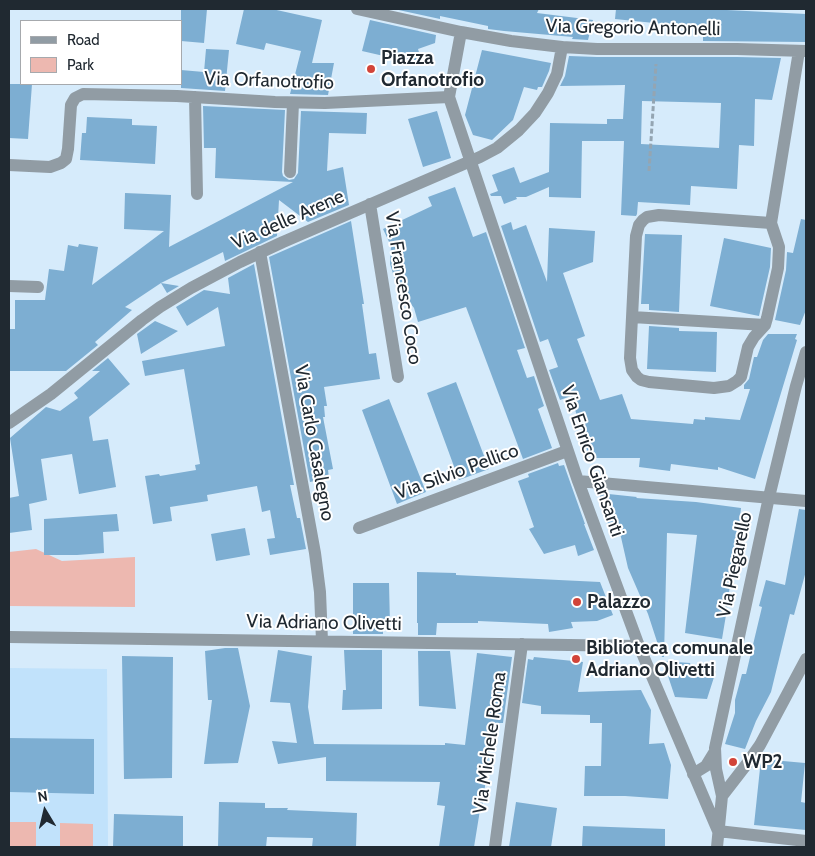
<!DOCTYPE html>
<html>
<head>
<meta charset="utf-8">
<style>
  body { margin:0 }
  #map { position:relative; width:815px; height:856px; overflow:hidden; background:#d6ebfb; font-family:Cabin,sans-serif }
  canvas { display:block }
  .frame { position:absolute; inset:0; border:10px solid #202931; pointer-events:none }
  .legend { position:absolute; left:20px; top:20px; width:162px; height:65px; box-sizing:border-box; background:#fff; border:1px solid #a6a9ad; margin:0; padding:6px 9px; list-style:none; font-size:15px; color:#202931 }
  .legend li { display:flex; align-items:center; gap:10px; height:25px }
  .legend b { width:25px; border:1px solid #a6a9ad }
  .north { position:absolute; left:20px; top:786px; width:50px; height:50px; -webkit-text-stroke:4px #fff; paint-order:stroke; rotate:351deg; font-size:14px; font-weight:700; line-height:20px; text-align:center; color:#202931 }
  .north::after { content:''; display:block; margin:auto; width:18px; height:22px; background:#202931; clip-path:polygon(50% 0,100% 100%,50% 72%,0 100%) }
</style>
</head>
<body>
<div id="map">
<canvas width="815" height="856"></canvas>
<div class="frame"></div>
<ul class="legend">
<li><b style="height:6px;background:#919ca4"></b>Road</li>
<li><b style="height:14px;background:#edb8b0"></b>Park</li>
</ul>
<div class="north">N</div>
</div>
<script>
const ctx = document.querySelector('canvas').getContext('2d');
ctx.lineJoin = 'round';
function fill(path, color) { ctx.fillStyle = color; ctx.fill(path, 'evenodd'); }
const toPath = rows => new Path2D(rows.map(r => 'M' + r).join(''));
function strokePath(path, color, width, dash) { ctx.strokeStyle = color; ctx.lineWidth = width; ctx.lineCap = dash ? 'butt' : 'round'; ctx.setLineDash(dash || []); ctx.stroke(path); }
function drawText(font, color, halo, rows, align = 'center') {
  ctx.font = font + ' Cabin,sans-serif'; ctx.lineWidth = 4; ctx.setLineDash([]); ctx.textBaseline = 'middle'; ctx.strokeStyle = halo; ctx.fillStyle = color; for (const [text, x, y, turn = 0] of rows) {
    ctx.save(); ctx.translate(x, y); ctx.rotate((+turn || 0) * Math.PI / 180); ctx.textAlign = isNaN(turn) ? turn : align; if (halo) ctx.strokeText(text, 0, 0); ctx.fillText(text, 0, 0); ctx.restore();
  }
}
fill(toPath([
  [9,668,107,669,108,847,9,847]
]), '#c1e2fb');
fill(toPath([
  [36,549,62,561,135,557,135,607,9,606,9,552],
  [9,822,36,822,36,847,9,847],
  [60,823,93,824,93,847,60,847]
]), '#edb8b0');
fill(toPath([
  [181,9,207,9,204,43,181,41],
  [244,9,272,9,322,20,312,63,334,63,328,95,290,94,301,51,266,43,264,50,236,44],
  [394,9,539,9,537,13,593,20,588,40,572,39,573,37,504,31,488,29,488,26,440,16,440,19],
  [616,9,707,9,806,14,806,42,703,41,703,28,615,19],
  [370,20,436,35,435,43,418,49,423,65,362,51],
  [206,49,229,50,225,91,181,88,181,70,204,72],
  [482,50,551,63,549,71,542,87,538,87,537,90,524,87,513,120,492,140,473,135,465,115],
  [569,56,597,57,737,57,781,58,772,100,755,99,754,146,739,145,737,189,691,186,690,205,638,202,637,214,636,216,621,215,624,141,582,141,581,198,549,197,549,187,526,197,516,197,517,199,504,204,501,196,491,196,490,194,498,191,492,175,514,167,520,183,549,172,550,123,607,124,607,119,623,119,625,85,560,86,565,76],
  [642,101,721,103,719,148,641,144],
  [9,84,32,84,28,139,9,138],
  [203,106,285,110,282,172,283,176,289,180,294,179,298,173,301,111,367,113,366,134,329,133,327,171,343,167,349,205,308,222,279,200,277,236,225,261,223,252,161,283,179,286,167,293,161,283,125,307,132,310,95,342,98,345,66,371,9,371,9,329,15,329,15,300,45,300,49,269,64,271,68,245,78,247,79,244,98,247,92,285,164,231,124,229,125,193,171,195,169,247,293,182,215,178,216,148,204,148],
  [437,111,451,158,423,167,408,119],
  [87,117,132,119,132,125,157,126,155,164,80,160,82,133,86,133],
  [455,187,473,237,486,232,525,348,517,350,527,378,534,376,544,406,538,409,552,448,523,459,466,307,418,322,414,308,397,286,390,264,391,246,383,229,432,206,428,197],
  [801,219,806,220,806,310,800,325,775,320,786,270,787,252,793,253],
  [351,221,364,304,362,304,369,354,376,353,380,379,324,387,327,406,324,406,325,417,323,417,333,469,328,470,329,478,310,482,269,257],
  [511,222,513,230,526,225,547,282,549,228,595,231,593,262,563,273,585,336,577,339,600,400,622,394,631,419,693,424,694,419,705,420,705,417,740,420,750,389,744,389,744,385,749,379,754,357,757,357,763,340,768,334,797,334,795,339,797,340,755,479,718,467,718,470,671,464,670,471,639,467,640,458,594,458,588,453,571,396,560,400,549,370,558,367,548,339,540,342,501,226],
  [645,234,682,235,679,312,649,310,649,304,641,304],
  [724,238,771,248,770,267,759,316,710,306],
  [254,264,294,485,290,485,297,518,300,518,306,549,270,555,267,539,275,538,270,510,262,512,257,486,207,495,208,501,170,507,172,521,153,524,145,476,159,474,160,476,196,470,195,465,200,464,184,369,145,376,142,361,225,346,218,307,187,326,176,307,204,290,230,294,228,278],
  [155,321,178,331,141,354,137,334],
  [649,326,679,328,679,331,717,332,716,372,647,369],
  [108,358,130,384,89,417,93,441,108,439,116,487,79,494,72,454,41,459,47,500,29,504,32,530,9,533,9,498,19,496,10,438,46,407,60,411,78,398,74,393,100,371,92,371],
  [456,382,489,469,459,480,427,393],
  [389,399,426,492,397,504,362,410],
  [558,463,559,466,564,465,585,524,584,524,594,550,578,556,575,545,544,554,529,529,534,527,518,481,529,477,528,474],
  [599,493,637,497,636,498,696,502,741,508,739,527,737,527,727,609,722,639,685,633,697,535,667,533,664,657,662,657,648,614,628,568,618,524,608,524],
  [799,509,806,510,806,571,794,615,790,614,771,692,756,721,745,749,725,744,735,713,735,700,742,674,746,674,762,607,759,606,766,580,785,585],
  [117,514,119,531,103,532,104,553,77,555,44,555,44,519],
  [245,528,250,555,216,561,211,534],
  [417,572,456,573,456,575,600,582,613,615,597,621,571,622,573,628,549,632,548,624,478,621,478,623,437,623,436,635,418,635,418,623,417,623],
  [353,583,389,583,390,625,383,625,383,634,353,634],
  [225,648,238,648,250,706,238,763,204,764,212,700,208,700,205,651],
  [278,650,312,656,308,707,314,744,445,745,445,743,465,745,477,653,512,657,503,723,493,723,482,810,480,810,474,847,439,847,445,806,437,805,440,782,326,781,326,757,278,764,272,741,297,743,290,703,270,702],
  [344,650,382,650,382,709,342,710,343,690,346,690],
  [418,651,450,651,456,709,419,706],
  [122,656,173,657,172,778,124,779],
  [534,657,583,662,578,692,641,690,651,710,649,744,664,743,671,765,668,799,625,796,584,796,585,766,601,766,602,723,590,723,590,715,541,714,541,706,522,703,528,659,533,660],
  [663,661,690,663,692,668,701,665,716,671,707,699,675,697],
  [9,738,94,739,94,794,9,792],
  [761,759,805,763,801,802,806,803,806,830,754,825],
  [219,802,265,803,265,808,288,808,287,810,357,813,356,847,312,847,313,838,267,837,266,847,218,847],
  [516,802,557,808,551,847,509,847],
  [114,814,183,816,183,847,113,847],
  [583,826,665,829,665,847,582,847]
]), '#7daed2');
strokePath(toPath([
  [649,171,656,64]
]), '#94a5b2', 3, [5, 2.5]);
strokePath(toPath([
  [357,9,461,32,511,41,562,47,597,49,737,49,806,51],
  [461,32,449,97,578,481,639,646,718,831,806,841],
  [195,97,197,194],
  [9,165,50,167,61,163,66,159,68,149,71,105,75,98,83,94,177,96,275,102,325,103,449,97],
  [290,172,293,103],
  [370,204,398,377],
  [771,223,659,215,647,217,643,220,639,225,636,236,630,358,632,370,637,377,641,380,649,382,714,388,729,386,737,381,741,377,748,347,754,337,765,325,767,318,778,268,779,247,771,223,799,51],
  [260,252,315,553,320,592,322,641],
  [9,286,38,287],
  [632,317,765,325],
  [9,423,51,394,142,320,160,307,191,288,240,262,283,242,480,157,497,148,519,130,535,113,548,93,557,74,562,47],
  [578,481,806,501],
  [359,528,567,451],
  [9,637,639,646],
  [693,774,706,766,714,753],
  [722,796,746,765,760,745,806,659],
  [495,847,522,644],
  [717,847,722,796,716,769,715,748,769,497,796,386,806,352]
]), '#919ca4', 12);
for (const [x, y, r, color] of [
  [371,69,5,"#d24439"],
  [577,602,5,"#d24439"],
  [576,659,5,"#d24439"],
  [733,762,5,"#d24439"]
]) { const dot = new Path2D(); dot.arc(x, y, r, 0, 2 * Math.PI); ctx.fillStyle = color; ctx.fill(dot); strokePath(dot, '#fff', 2); }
drawText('19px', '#202931', '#fff', [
  ["Via Gregorio Antonelli",633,28,1],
  ["Via Orfanotrofio",269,81,2],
  ["Via delle Arene",288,220,-24],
  ["Via Francesco Coco",403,288,81],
  ["Via Carlo Casalegno",314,443,80],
  ["Via Enrico Giansanti",592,461,71],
  ["Via Silvio Pellico",457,472,-20],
  ["Via Piegarello",735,565,-78],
  ["Via Adriano Olivetti",324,623,1],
  ["Via Michele Roma",490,743,-82]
]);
drawText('bold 19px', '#202931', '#fff', [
  ["Piazza",381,58],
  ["Orfanotrofio",381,80],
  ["Palazzo",587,602],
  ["Biblioteca comunale",586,648],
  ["Adriano Olivetti",586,670],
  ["WP2",743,762]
], 'left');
</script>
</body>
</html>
